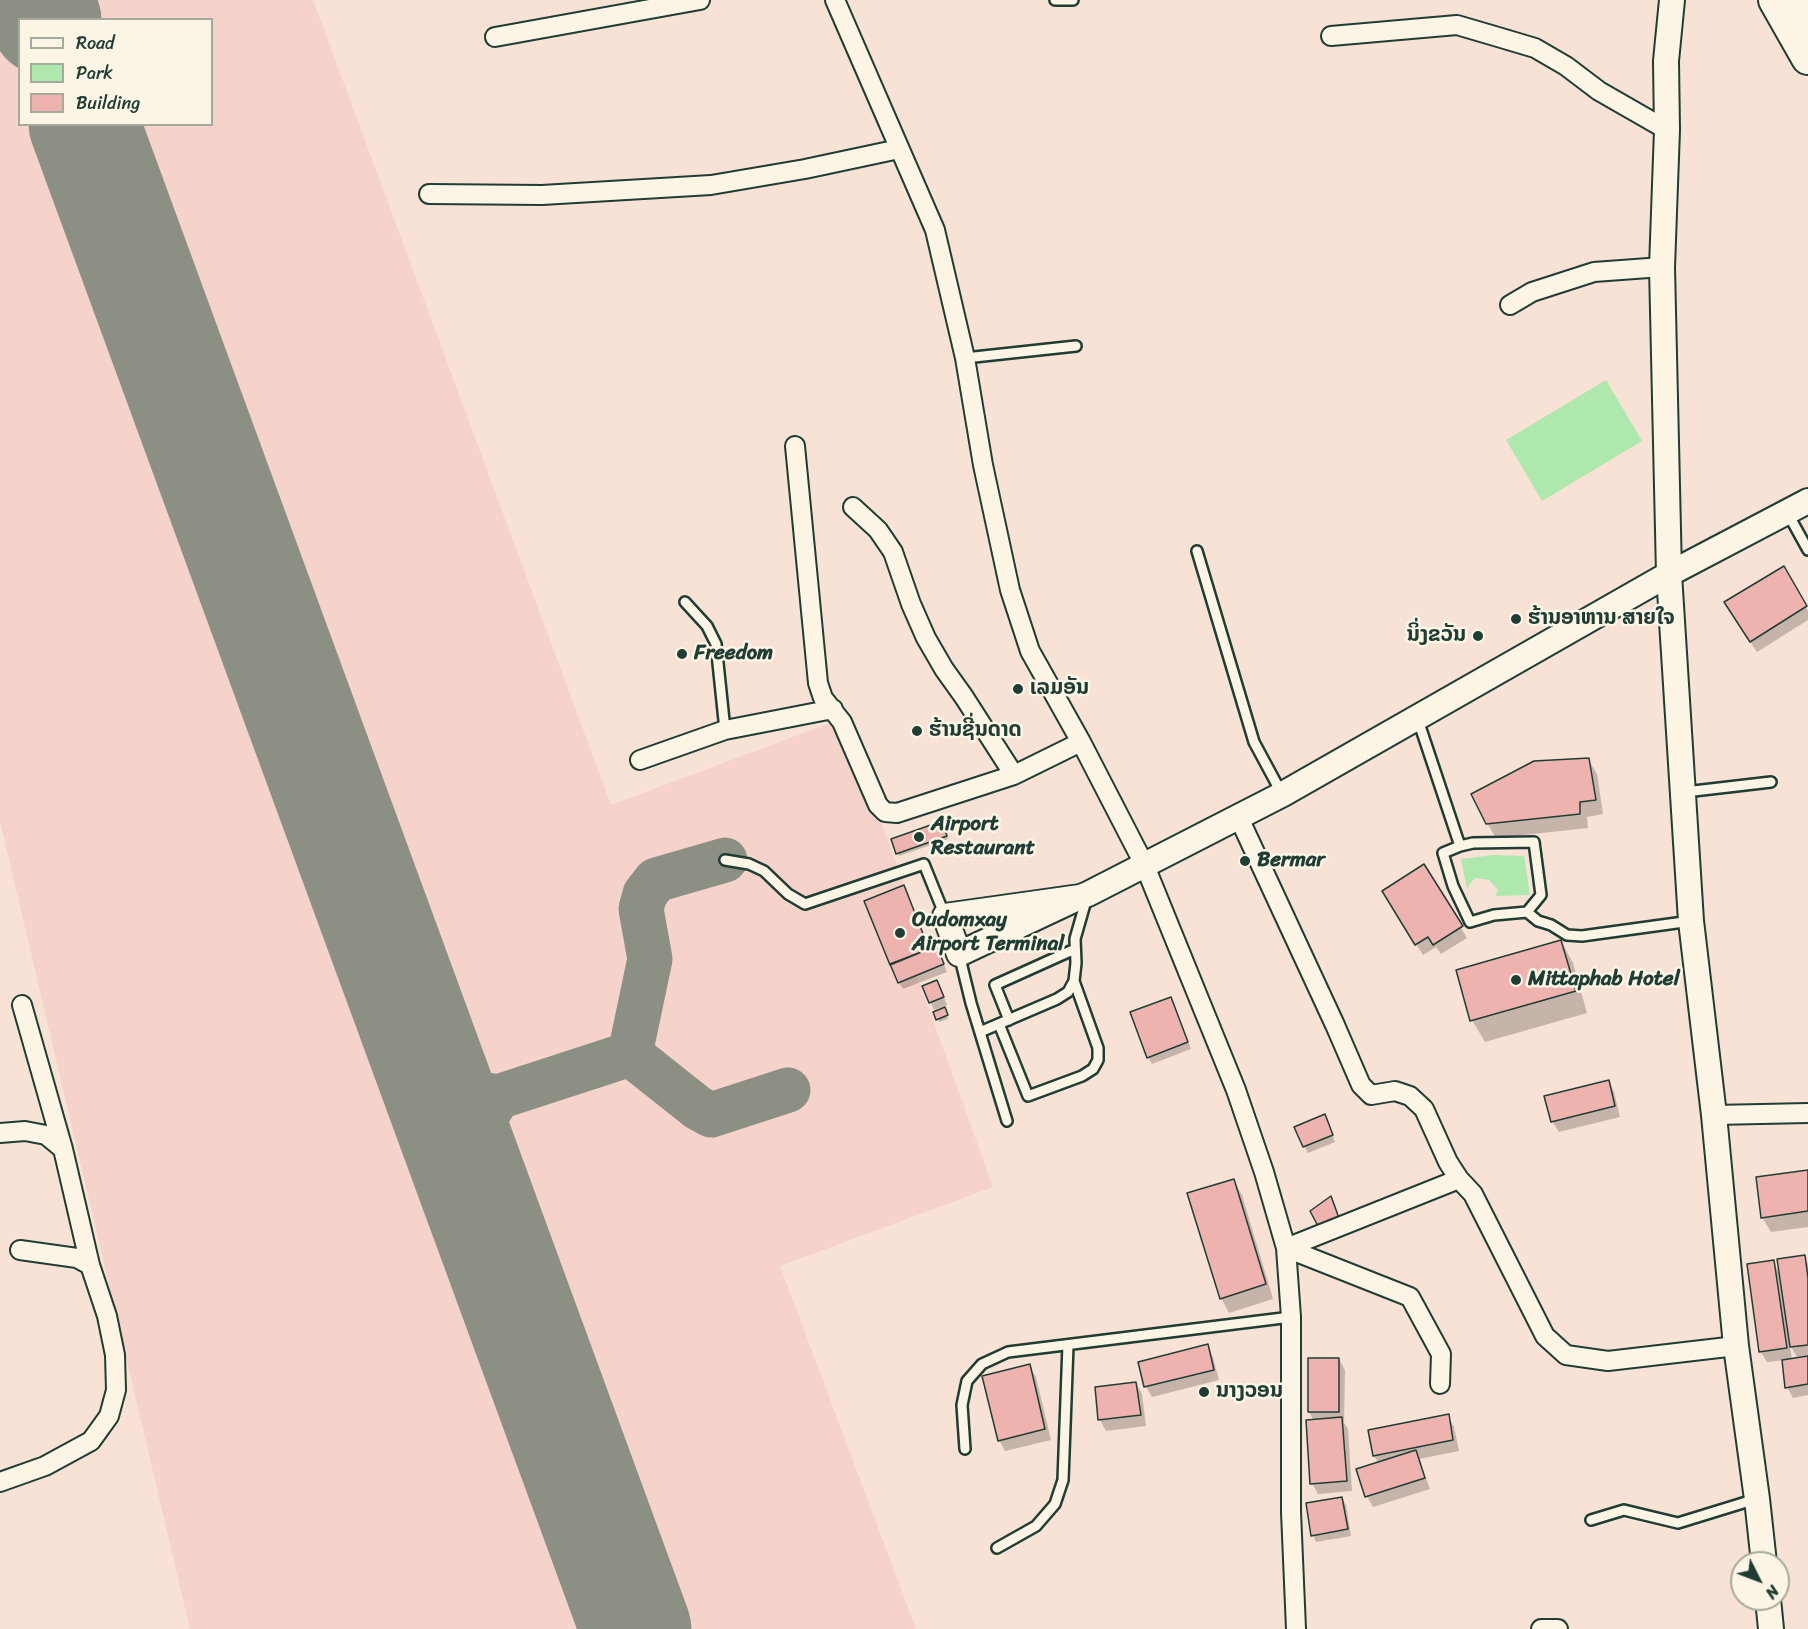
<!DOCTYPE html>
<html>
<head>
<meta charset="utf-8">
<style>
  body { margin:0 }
  #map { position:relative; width:1808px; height:1629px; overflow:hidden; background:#f8e1d5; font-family:Sriracha,sans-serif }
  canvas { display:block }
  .legend { position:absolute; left:18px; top:18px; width:195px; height:108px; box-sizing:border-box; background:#fcf5e5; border:2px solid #a4ab9e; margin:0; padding:8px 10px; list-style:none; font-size:18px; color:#1f3d34 }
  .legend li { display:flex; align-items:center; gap:12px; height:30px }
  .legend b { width:30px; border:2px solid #a4ab9e }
  .north { position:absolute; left:1730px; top:1551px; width:60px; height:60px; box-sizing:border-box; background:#fcf5e5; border:2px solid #a4ab9e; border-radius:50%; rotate:132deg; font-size:16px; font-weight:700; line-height:24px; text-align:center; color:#1f3d34 }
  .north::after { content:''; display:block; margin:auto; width:21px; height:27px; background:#1f3d34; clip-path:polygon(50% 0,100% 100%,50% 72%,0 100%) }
</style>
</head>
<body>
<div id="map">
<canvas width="1808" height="1629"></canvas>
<ul class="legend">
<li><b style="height:8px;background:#fcf5e5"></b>Road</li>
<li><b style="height:16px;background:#aee8ac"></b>Park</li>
<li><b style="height:16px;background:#eeb2af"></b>Building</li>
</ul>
<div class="north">N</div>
</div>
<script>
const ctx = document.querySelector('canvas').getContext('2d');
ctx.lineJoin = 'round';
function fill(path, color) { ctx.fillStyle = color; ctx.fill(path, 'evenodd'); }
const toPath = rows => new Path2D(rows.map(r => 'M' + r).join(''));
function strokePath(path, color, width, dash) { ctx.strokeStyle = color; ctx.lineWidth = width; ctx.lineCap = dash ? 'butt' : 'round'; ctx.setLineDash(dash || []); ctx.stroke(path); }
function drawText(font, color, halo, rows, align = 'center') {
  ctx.font = font + ' Sriracha,"Noto Sans Lao",sans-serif'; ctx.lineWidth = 5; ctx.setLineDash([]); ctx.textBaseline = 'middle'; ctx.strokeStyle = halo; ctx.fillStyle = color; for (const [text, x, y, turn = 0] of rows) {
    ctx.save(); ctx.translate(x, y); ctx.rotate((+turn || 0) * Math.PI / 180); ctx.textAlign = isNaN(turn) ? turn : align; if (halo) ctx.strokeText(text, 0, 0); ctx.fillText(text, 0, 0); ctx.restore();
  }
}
fill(toPath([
  [0,0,313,0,611,805,833,722,848,736,929,948,937,946,944,964,917,976,993,1187,780,1266,916,1629,190,1629,0,821],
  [20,20,212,20,212,124,20,124]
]), '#f5d3ca');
fill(toPath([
  [1606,380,1642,441,1542,501,1506,440],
  [1494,855,1524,856,1530,895,1495,896,1498,890,1489,880,1476,878,1471,882,1467,889,1461,859]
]), '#aee8ac');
fill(toPath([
  [1784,568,1808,611,1808,620,1757,652,1732,614],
  [1588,759,1597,774,1603,814,1587,817,1588,828,1496,838,1487,823],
  [943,825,948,839,899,856,897,853],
  [1424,866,1467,938,1441,954,1436,947,1423,955,1390,902],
  [904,887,930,950,940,954,947,972,903,989,899,982],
  [1561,941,1573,963,1587,1013,1485,1042,1472,1020],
  [924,987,940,988,947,1005,934,1010],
  [1170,998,1191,1049,1152,1064,1148,1057],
  [946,1012,948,1019,939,1022,938,1019],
  [1608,1081,1614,1092,1620,1117,1559,1132,1552,1121],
  [1328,1122,1335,1142,1308,1153,1304,1146],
  [1808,1172,1808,1227,1771,1232,1762,1217],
  [1233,1180,1242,1195,1273,1299,1229,1313,1221,1298],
  [1804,1257,1808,1264,1808,1395,1793,1398,1787,1387,1784,1360,1767,1362,1761,1352,1773,1262,1780,1274],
  [1790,1345,1798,1359,1792,1360],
  [1207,1346,1213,1357,1219,1380,1152,1397,1146,1387,1140,1363],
  [1339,1359,1345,1370,1344,1423,1348,1429,1352,1491,1318,1494,1312,1483,1314,1421,1309,1412],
  [1029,1366,1036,1377,1051,1440,1005,1451,999,1440],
  [1136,1383,1142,1394,1146,1426,1106,1431,1100,1420,1096,1389],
  [1448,1416,1454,1427,1459,1451,1419,1459,1430,1489,1373,1507,1367,1496,1379,1464,1374,1456],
  [1342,1499,1346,1505,1351,1536,1316,1542,1313,1535]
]), '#0003');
strokePath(toPath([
  [630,1054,650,959,641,909,645,894,656,880,725,860],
  [630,1054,698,1108,711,1115,788,1090],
  [430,1067,467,1091,498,1097,630,1054],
  [475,1188,472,1158,474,1145,482,1123,498,1097]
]), '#8c8f84', 45);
strokePath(toPath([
  [39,0,46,20],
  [84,124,636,1629]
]), '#8c8f84', 111);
const building = toPath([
  [1784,566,1807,606,1750,642,1724,602,1784,566],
  [1589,758,1596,800,1580,802,1580,814,1486,824,1471,794,1534,761,1589,758],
  [942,821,947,836,896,854,891,839,942,821],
  [1424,864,1463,926,1433,945,1428,937,1415,945,1382,891,1424,864],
  [904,885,929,949,890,965,864,901,904,885],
  [1561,940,1576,991,1470,1021,1456,970,1561,940],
  [937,946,944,964,898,983,890,964,937,946],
  [937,980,944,997,929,1003,922,986,937,980],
  [1171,997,1188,1042,1147,1058,1130,1012,1171,997],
  [945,1007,948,1015,936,1020,933,1012,945,1007],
  [1609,1080,1615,1106,1551,1122,1544,1096,1609,1080],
  [1325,1114,1333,1135,1303,1147,1294,1127,1325,1114],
  [1808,1170,1808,1211,1761,1218,1756,1177,1808,1170],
  [1234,1179,1266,1284,1220,1299,1187,1193,1234,1179],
  [1331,1196,1339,1218,1319,1228,1310,1211,1331,1196],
  [1805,1255,1808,1278,1808,1345,1790,1347,1777,1259,1805,1255],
  [1774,1260,1787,1348,1759,1352,1747,1264,1774,1260],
  [1208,1344,1214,1370,1144,1387,1138,1362,1208,1344],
  [1808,1356,1808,1384,1785,1388,1782,1360,1808,1356],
  [1308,1358,1339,1358,1339,1412,1308,1412,1308,1358],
  [1030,1364,1045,1429,998,1441,982,1376,1030,1364],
  [1136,1382,1141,1415,1098,1420,1095,1387,1136,1382],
  [1449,1414,1453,1440,1373,1456,1368,1430,1449,1414],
  [1342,1417,1347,1481,1310,1484,1306,1420,1342,1417],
  [1416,1450,1425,1478,1365,1497,1356,1469,1416,1450],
  [1342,1497,1348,1529,1311,1536,1306,1503,1342,1497]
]);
fill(building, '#eeb2af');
strokePath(building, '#1f3d34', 1.5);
const service = toPath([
  [1055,0,1073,0],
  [965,358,1076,346],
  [1787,512,1808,550],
  [1197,551,1254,742,1282,794],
  [685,602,707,626,716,644,725,730],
  [1418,720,1460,846,1443,853,1453,886,1470,922,1494,915,1527,912,1538,921,1551,925,1567,935,1582,936,1691,921],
  [1685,792,1771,782],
  [1460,846,1473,843,1534,842,1541,895,1527,912],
  [725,860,749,864,764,871,788,894,805,904,924,864,945,916],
  [959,954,971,1003,1007,1121],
  [1009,1020,995,985,1075,949],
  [999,1024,1028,1096,1082,1076,1093,1069,1098,1060,1098,1048,1074,981],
  [980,1032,1057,999,1068,992,1074,981,1076,963,1075,939,1087,897],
  [965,1449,962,1405,967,1381,982,1364,1008,1352,1291,1317],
  [1591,1520,1624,1510,1678,1523,1756,1499],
  [997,1548,1036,1526,1055,1504,1063,1480,1068,1345]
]);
const minor = toPath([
  [835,0,935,230,965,358,983,465,1010,590,1030,651,1081,742,1145,866,1236,1090,1264,1172,1286,1248,1291,1317,1291,1512,1296,1629],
  [1331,36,1457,25,1498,37,1535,48,1566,66,1599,91,1667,130],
  [495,37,700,0],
  [429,194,542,195,711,185,805,169,899,149],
  [1510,305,1532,292,1594,272,1662,267],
  [795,446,818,683,823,698,842,722,878,805,885,812,897,813,1014,775,1081,742],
  [853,507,878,530,893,552,911,604,926,638,944,669,964,697,1014,775],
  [640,760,725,730,833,709],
  [1239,818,1335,1025,1361,1085,1371,1095,1395,1091,1410,1096,1424,1109,1448,1162,1459,1179,1286,1248],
  [1714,1115,1808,1113],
  [0,1133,25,1131,46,1135,63,1149],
  [1459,1179,1473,1194,1545,1336,1566,1355,1608,1361,1736,1346],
  [1286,1248,1410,1297,1441,1354,1440,1384],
  [20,1250,77,1258,90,1265],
  [0,1482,45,1466,91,1441,109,1416,116,1390,115,1355,107,1316,90,1265,63,1149,22,1005],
  [1541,1629,1558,1629]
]);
const tertiary = toPath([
  [1672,0,1666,61,1667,130,1662,267,1669,574,1691,921,1714,1115,1736,1346,1757,1499,1764,1563],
  [1080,897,945,916,959,954,1080,897,1088,894,1283,794,1669,574,1808,501],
  [1768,1599,1771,1629]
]);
const trunk = toPath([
  [1775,0,1808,58],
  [1801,0,1808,13]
]);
strokePath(service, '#1f3d34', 14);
strokePath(minor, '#1f3d34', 22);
strokePath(tertiary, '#1f3d34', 28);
strokePath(trunk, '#1f3d34', 36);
strokePath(service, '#fcf5e5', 9);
strokePath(minor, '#fcf5e5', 18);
strokePath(tertiary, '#fcf5e5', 24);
strokePath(trunk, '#fcf5e5', 32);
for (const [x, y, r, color] of [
  [1516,619,6,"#1f3d34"],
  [1478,636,6,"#1f3d34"],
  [682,654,6,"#1f3d34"],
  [1018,689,6,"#1f3d34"],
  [917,731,6,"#1f3d34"],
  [919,837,6,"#1f3d34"],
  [1245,861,6,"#1f3d34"],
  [900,933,6,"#1f3d34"],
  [1516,980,6,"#1f3d34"],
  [1204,1392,6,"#1f3d34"]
]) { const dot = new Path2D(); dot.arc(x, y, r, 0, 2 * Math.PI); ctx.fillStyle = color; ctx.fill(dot); strokePath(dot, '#fcf5e5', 2); }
drawText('bold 21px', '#1f3d34', '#fcf5e5', [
  ["ຮ້ານອາຫານ ສາຍໃຈ",1528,619],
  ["ນິ່ງຂວັນ",1466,636,"right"],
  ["Freedom",694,654],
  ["ເລມອັນ",1030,689],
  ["ຮ້ານຊີ່ນດາດ",929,731],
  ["Airport",931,825],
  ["Restaurant",931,849],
  ["Bermar",1257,861],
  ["Oudomxay",912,921],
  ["Airport Terminal",912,945],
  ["Mittaphab Hotel",1528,980],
  ["ນາງວອນ",1216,1392]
], 'left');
</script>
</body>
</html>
